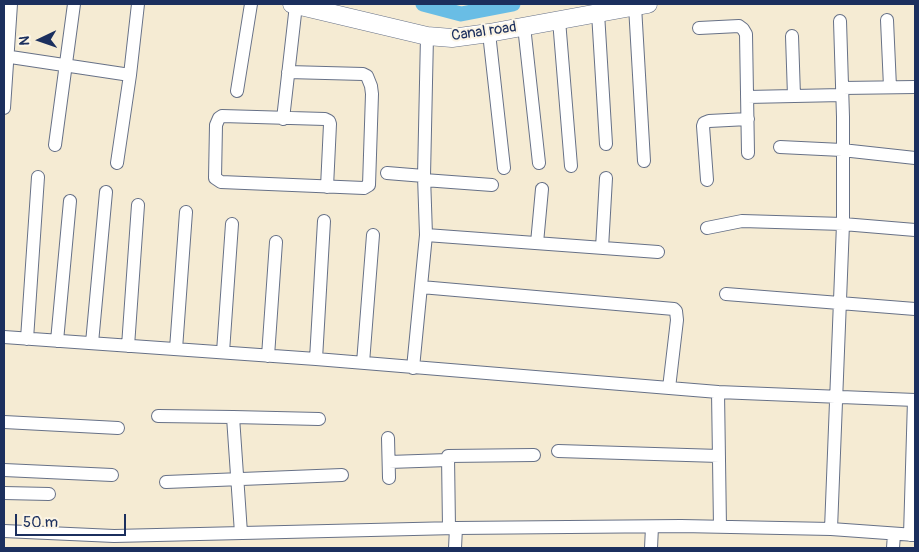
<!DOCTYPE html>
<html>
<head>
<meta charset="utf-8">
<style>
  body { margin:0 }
  #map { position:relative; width:919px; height:552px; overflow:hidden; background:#f5ebd3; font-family:Pangolin,sans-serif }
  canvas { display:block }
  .frame { position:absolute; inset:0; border:5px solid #1b2f5e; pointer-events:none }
  .north { position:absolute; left:15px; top:15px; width:50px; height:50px; -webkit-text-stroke:4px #fcf5e5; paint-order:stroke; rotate:267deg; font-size:14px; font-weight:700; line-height:20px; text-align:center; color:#1b2f5e }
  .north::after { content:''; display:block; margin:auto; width:18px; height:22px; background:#1b2f5e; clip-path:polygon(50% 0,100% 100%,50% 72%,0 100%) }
  .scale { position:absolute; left:15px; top:514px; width:111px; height:22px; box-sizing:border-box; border:2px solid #1b2f5e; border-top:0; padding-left:6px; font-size:15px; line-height:18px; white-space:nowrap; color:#1b2f5e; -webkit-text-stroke:4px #fcf5e5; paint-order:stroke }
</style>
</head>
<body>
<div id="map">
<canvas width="919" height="552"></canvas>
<div class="frame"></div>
<div class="north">N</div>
<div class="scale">50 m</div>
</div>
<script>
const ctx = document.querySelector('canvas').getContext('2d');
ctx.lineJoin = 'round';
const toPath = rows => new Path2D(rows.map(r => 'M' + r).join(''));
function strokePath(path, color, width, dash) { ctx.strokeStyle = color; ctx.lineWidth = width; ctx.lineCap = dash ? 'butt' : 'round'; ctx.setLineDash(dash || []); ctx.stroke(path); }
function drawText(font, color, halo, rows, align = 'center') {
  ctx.font = font + ' Pangolin,sans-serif'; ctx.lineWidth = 4; ctx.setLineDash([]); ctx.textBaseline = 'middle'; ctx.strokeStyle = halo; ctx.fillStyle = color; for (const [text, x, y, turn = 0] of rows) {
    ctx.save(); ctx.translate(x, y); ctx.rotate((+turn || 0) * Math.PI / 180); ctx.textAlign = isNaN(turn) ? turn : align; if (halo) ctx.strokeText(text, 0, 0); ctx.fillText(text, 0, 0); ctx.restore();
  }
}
strokePath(toPath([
  [423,4,461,14,513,4]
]), '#69bde5', 15);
const street = toPath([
  [635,6,644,161],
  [598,13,606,144],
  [559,20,571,166],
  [887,20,890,87],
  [524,26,539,163],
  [699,28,739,26,743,29,746,34,748,153],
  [489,33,504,168],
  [792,36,794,96],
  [4,56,130,75,138,4],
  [288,72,363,74,367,76,371,86,372,94,369,185,364,188,221,182,215,178,216,125,219,118,222,116,325,119,329,121,330,124,327,187],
  [842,88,915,87],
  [237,91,251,4],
  [747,97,842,95],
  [4,108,11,4],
  [283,119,296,5],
  [55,145,74,4],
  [780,147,842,150,915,158],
  [117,163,130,75],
  [387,173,424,176],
  [424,180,492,185],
  [707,180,703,126,704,123,709,121,748,119],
  [707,228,742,221,843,224,915,230],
  [426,235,424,176,427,36],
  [537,243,542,189],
  [602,248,606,178],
  [421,287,674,309,676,311,677,320,669,388],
  [726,294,915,309],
  [4,337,316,359,718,392,720,527],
  [27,339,38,177],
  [57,341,70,201],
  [92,343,106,192],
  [128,346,138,205],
  [176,349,186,212],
  [223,352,232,224],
  [268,356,276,242],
  [316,359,324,221],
  [363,363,373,235],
  [413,368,426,235,658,252],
  [718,392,915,400],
  [158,416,233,417],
  [4,422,118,428],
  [388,438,389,478],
  [558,451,719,456],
  [389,462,448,460],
  [4,470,112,475],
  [166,482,342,475],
  [4,493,49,494],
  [449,528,448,456,534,455],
  [831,529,843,224,843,117,840,21],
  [4,531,114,536,456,528,681,526,831,529,915,535],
  [241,533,233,417,319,419],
  [910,535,914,400],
  [455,548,456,528],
  [651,548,652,527],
  [893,548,894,534]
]);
const secondary = toPath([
  [292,4,427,36,452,38,489,33,648,4]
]);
strokePath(street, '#677187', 14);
strokePath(secondary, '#677187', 19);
strokePath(street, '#fff', 12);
strokePath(secondary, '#fff', 18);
drawText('15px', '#1b2f5e', '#fcf5e5', [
  ["Canal road",484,32,-8]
]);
</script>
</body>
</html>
